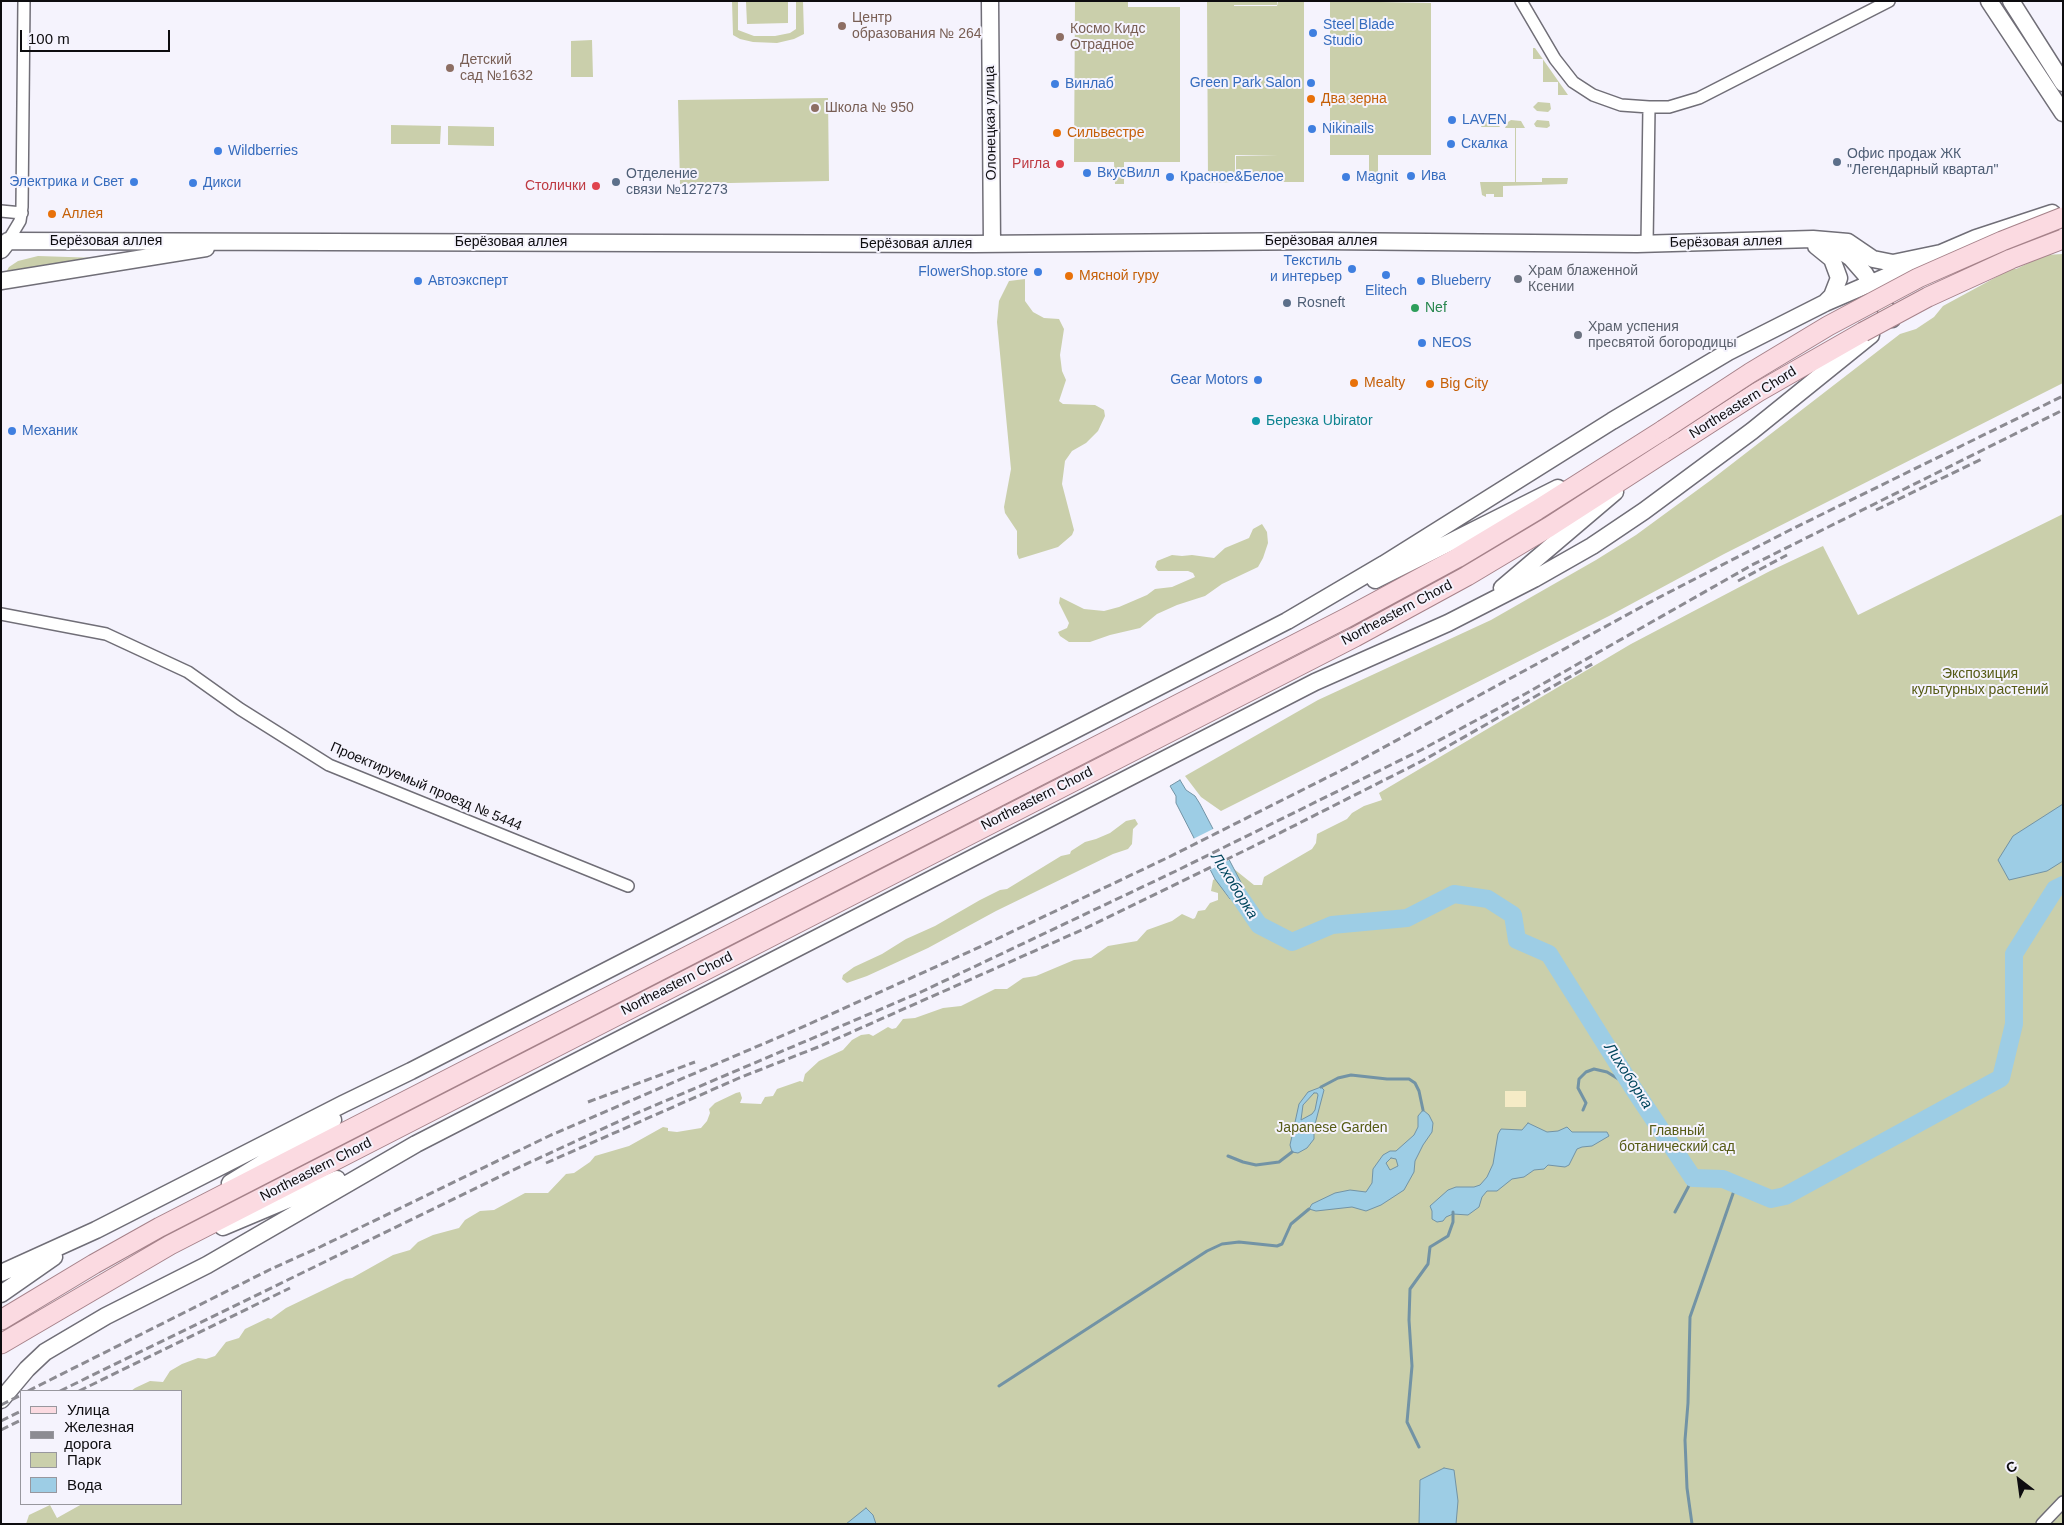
<!DOCTYPE html>
<html>
<head>
<meta charset="utf-8">
<style>
  body { margin:0 }
  #map { position:relative; width:2064px; height:1525px; overflow:hidden; background:#f5f3fd; font-family:Helvetica,sans-serif }
  canvas { display:block }
  .frame { position:absolute; inset:0; border:2px solid #0d0c0f; pointer-events:none }
  .legend { position:absolute; left:20px; top:1390px; width:162px; height:115px; box-sizing:border-box; background:#f5f3fd; border:1px solid #98979e; margin:0; padding:6px 9px; list-style:none; font-size:15px; color:#0d0c0f }
  .legend li { display:flex; align-items:center; gap:10px; height:25px }
  .legend b { width:25px; border:1px solid #98979e }
  .north { position:absolute; left:1994px; top:1455px; width:50px; height:50px; -webkit-text-stroke:4px #f5f3fd; paint-order:stroke; rotate:330deg; font-size:14px; font-weight:700; line-height:20px; text-align:center; color:#0d0c0f }
  .north::after { content:''; display:block; margin:auto; width:18px; height:22px; background:#0d0c0f; clip-path:polygon(50% 0,100% 100%,50% 72%,0 100%) }
  .scale { position:absolute; left:20px; top:30px; width:150px; height:22px; box-sizing:border-box; border:2px solid #0d0c0f; border-top:0; padding-left:6px; font-size:15px; line-height:18px; white-space:nowrap; color:#0d0c0f; -webkit-text-stroke:4px #f5f3fd; paint-order:stroke }
</style>
</head>
<body>
<div id="map">
<canvas width="2064" height="1525"></canvas>
<div class="frame"></div>
<ul class="legend">
<li><b style="height:6px;background:#fbdae1"></b>Улица</li>
<li><b style="height:6px;background:#8c8b92"></b>Железная дорога</li>
<li><b style="height:14px;background:#cacfab"></b>Парк</li>
<li><b style="height:14px;background:#9dcde5"></b>Вода</li>
</ul>
<div class="north">С</div>
<div class="scale">100 m</div>
</div>
<script>
const ctx = document.querySelector('canvas').getContext('2d');
ctx.lineJoin = 'round';
function fill(path, color) { ctx.fillStyle = color; ctx.fill(path, 'evenodd'); }
const toPath = rows => new Path2D(rows.map(r => 'M' + r).join(''));
function strokePath(path, color, width, dash) { ctx.strokeStyle = color; ctx.lineWidth = width; ctx.lineCap = dash ? 'butt' : 'round'; ctx.setLineDash(dash || []); ctx.stroke(path); }
function drawText(font, color, halo, rows, align = 'center') {
  ctx.font = font + ' Helvetica,sans-serif'; ctx.lineWidth = 4; ctx.setLineDash([]); ctx.textBaseline = 'middle'; ctx.strokeStyle = halo; ctx.fillStyle = color; for (const [text, x, y, turn = 0] of rows) {
    ctx.save(); ctx.translate(x, y); ctx.rotate((+turn || 0) * Math.PI / 180); ctx.textAlign = isNaN(turn) ? turn : align; if (halo) ctx.strokeText(text, 0, 0); ctx.fillText(text, 0, 0); ctx.restore();
  }
}
fill(toPath([
  [732,1,738,1,738,30,754,36,775,36,790,33,796,29,796,1,803,1,804,34,794,39,777,43,753,42,740,39,733,35],
  [1075,1,1128,1,1128,7,1180,7,1180,162,1124,162,1124,184,1115,184,1114,162,1074,162],
  [1207,1,1277,1,1277,5,1234,5,1234,6,1277,6,1278,1,1304,1,1304,182,1279,182,1278,178,1278,181,1236,181,1236,156,1278,155,1235,155,1235,182,1208,183],
  [1330,1,1431,3,1431,155,1378,155,1378,183,1369,183,1369,155,1330,155],
  [746,2,788,2,788,23,747,24],
  [592,40,593,77,571,77,571,41],
  [1533,48,1535,48,1568,95,1558,95,1558,82,1543,82,1543,59,1533,59],
  [828,98,829,181,680,184,678,100],
  [1538,102,1550,103,1551,109,1548,112,1537,111,1533,107],
  [1487,120,1495,120,1500,127,1481,127,1483,122],
  [1511,120,1521,121,1525,128,1516,128,1516,182,1542,182,1542,178,1568,178,1567,184,1503,186,1503,197,1494,197,1494,194,1486,194,1486,197,1482,195,1480,182,1515,182,1515,128,1505,128,1508,122],
  [1537,120,1549,121,1550,126,1547,128,1536,127,1534,124],
  [391,125,441,126,440,144,391,144],
  [448,126,494,127,494,146,448,145],
  [2063,254,2063,383,1724,554,1609,616,1221,811,1201,797,1185,776,1318,700,1491,620,1596,560,1636,535,1711,480,1900,334,1916,329,1934,317,1943,306,2011,269,2016,269,2045,255],
  [38,256,99,258,5,274,9,267,18,261],
  [1025,279,1025,301,1033,312,1044,318,1059,319,1064,329,1060,355,1062,371,1066,380,1059,401,1063,404,1095,405,1104,410,1105,416,1098,431,1086,443,1072,451,1065,461,1062,484,1074,530,1072,535,1058,547,1019,559,1017,554,1017,531,1005,513,1004,507,1011,469,997,322,999,301,1009,281],
  [2063,514,2063,1524,26,1524,29,1515,50,1505,57,1518,82,1504,181,1504,181,1391,131,1391,135,1388,150,1381,163,1382,170,1371,182,1364,198,1358,206,1359,215,1356,226,1342,239,1338,245,1329,268,1318,271,1319,286,1308,346,1279,352,1278,393,1255,410,1250,418,1242,433,1235,459,1228,465,1220,480,1211,494,1210,525,1193,548,1193,566,1174,574,1173,590,1162,595,1156,629,1146,663,1127,668,1128,668,1131,677,1132,701,1128,707,1121,710,1113,709,1109,715,1103,736,1093,740,1092,742,1098,740,1103,761,1104,765,1097,773,1096,777,1089,800,1081,803,1082,805,1074,819,1061,843,1050,852,1040,861,1035,869,1034,873,1036,888,1027,892,1029,896,1028,903,1019,915,1018,943,1008,961,1006,995,989,1007,989,1023,978,1036,976,1074,960,1091,958,1108,946,1137,941,1147,930,1172,921,1182,914,1193,919,1195,918,1198,911,1205,910,1210,903,1218,900,1218,893,1211,891,1213,880,1234,869,1254,885,1262,885,1264,877,1312,849,1316,843,1317,834,1347,819,1352,813,1364,806,1382,800,1379,793,1631,644,1770,571,1823,546,1858,615],
  [1262,524,1267,532,1268,543,1263,558,1258,567,1222,584,1205,596,1177,605,1157,614,1140,628,1110,635,1090,642,1069,642,1060,636,1058,632,1067,628,1069,623,1059,603,1060,597,1084,609,1104,611,1119,607,1147,595,1155,589,1172,587,1195,577,1193,573,1188,571,1158,571,1155,567,1157,561,1172,555,1182,556,1192,555,1214,558,1225,548,1249,538,1253,529],
  [1135,819,1138,824,1133,829,1132,844,1128,849,1113,854,996,911,928,948,867,976,847,983,842,979,843,975,854,967,882,954,906,939,935,926,980,900,1000,890,1007,889,1061,856,1070,854,1071,851,1085,842,1096,839,1110,833,1126,821]
]), '#cacfab');
fill(toPath([
  [1505,1091,1526,1091,1526,1107,1505,1107]
]), '#f5ebc6');
const water = toPath([
  [1180,780,1186,790,1195,796,1200,804,1245,890,1230,899,1215,879,1176,803,1176,796,1170,786,1180,780],
  [2063,804,2063,861,2047,871,2009,880,1998,860,2013,836,2063,804],
  [1321,1087,1324,1090,1314,1128,1314,1139,1307,1148,1298,1153,1292,1152,1290,1145,1299,1104,1308,1092,1321,1087],
  [1314,1093,1317,1093,1318,1095,1315,1110,1312,1114,1301,1120,1303,1105,1314,1093],
  [1423,1110,1429,1115,1433,1123,1432,1132,1423,1145,1415,1161,1414,1172,1404,1190,1381,1205,1366,1211,1352,1207,1316,1211,1309,1209,1312,1204,1335,1193,1350,1190,1366,1192,1372,1183,1373,1169,1383,1155,1390,1151,1396,1151,1414,1135,1418,1127,1418,1116,1423,1110],
  [1391,1158,1396,1159,1398,1166,1390,1170,1386,1163,1391,1158],
  [1528,1123,1547,1132,1558,1131,1567,1127,1572,1132,1607,1132,1609,1136,1592,1146,1582,1147,1577,1149,1569,1165,1565,1167,1548,1165,1544,1169,1534,1170,1524,1177,1512,1179,1497,1191,1487,1191,1482,1197,1479,1207,1468,1215,1453,1214,1446,1217,1443,1221,1437,1222,1432,1219,1432,1211,1430,1206,1448,1190,1456,1187,1474,1187,1480,1185,1487,1177,1493,1164,1498,1134,1501,1129,1522,1130,1528,1123],
  [1444,1468,1454,1470,1458,1501,1456,1524,1419,1524,1420,1480,1444,1468],
  [866,1508,873,1515,876,1524,846,1524,866,1508]
]);
fill(water, '#9dcde5');
strokePath(water, '#7293a5', 1);
fill(toPath([
  [1215,828,1231,859,1208,871,1191,840]
]), '#f5f3fd');
strokePath(toPath([
  [1321,1087,1338,1078,1351,1075,1387,1079,1409,1079,1415,1083,1419,1091,1423,1110],
  [1583,1110,1586,1103,1578,1088,1579,1079,1586,1072,1594,1069,1607,1072,1633,1088],
  [1228,1156,1243,1162,1256,1165,1279,1162,1292,1152],
  [1675,1212,1693,1178],
  [999,1386,1207,1251,1222,1244,1239,1242,1277,1246,1282,1244,1291,1224,1309,1209],
  [1419,1447,1407,1422,1412,1366,1409,1320,1410,1289,1428,1264,1430,1247,1448,1236,1453,1222,1453,1212],
  [1692,1524,1687,1488,1685,1440,1688,1403,1690,1317,1736,1185]
]), '#7293a5', 3);
strokePath(toPath([
  [1224,874,1259,925,1292,942,1332,925,1407,918,1454,894,1488,899,1513,915,1517,940,1549,954,1633,1088,1693,1178,1723,1179,1771,1199,1785,1196,2001,1078,2014,1024,2014,954,2055,889,2063,885]
]), '#9dcde5', 18);
const street = toPath([
  [1521,1,1555,59,1573,82,1593,95,1621,105,1649,107,1669,107,1699,98,1889,1],
  [1,211,22,213],
  [8,241,20,221,22,207,24,1],
  [1647,244,1649,107],
  [1,614,106,634,188,672,240,709,329,765,628,886],
  [2042,1524,2063,1502]
]);
const secondary = toPath([
  [990,1,992,244],
  [1989,1,2063,113],
  [2011,1,2063,83],
  [1825,240,1851,258,1865,274,1892,319],
  [1816,246,1832,259,1839,278,1832,296,1825,303],
  [1,250,8,241,973,244,1323,241,1637,244,1813,239,1848,242,1873,259,1893,263,1941,253,1976,238,2052,213],
  [1,281,206,248],
  [1375,580,1558,488],
  [1502,588,1615,492],
  [230,1183,333,1120],
  [223,1227,337,1179],
  [1,1273,96,1230,343,1104,411,1071,1287,621,1384,564,1612,421,1728,352,1825,303,1941,253],
  [1,1294,54,1257],
  [1,1400,27,1369,45,1352,106,1316,207,1265,416,1144,1315,682,1448,623,1534,579,1592,546,1644,511,1752,431,1871,335]
]);
const primary = toPath([
  [1,1320,94,1264,160,1227,1346,618,1457,558,1537,510,1663,430],
  [1,1344,170,1245,1355,637,1467,576,1549,527,1758,392,1863,332]
]);
strokePath(street, '#706e77', 14);
strokePath(secondary, '#706e77', 19);
strokePath(primary, '#a6828a', 21);
strokePath(street, '#fff', 11);
strokePath(secondary, '#fff', 16);
strokePath(primary, '#fbdae1', 19);
strokePath(toPath([
  [1876,510,1984,458],
  [1738,581,1787,555],
  [588,1102,695,1062],
  [546,1163,739,1078,818,1047,1084,929,1252,847,1422,761,1594,663],
  [28,1391,271,1269,320,1247,551,1135,807,1025,984,945,1169,857,1344,769,1656,599,1790,530,2063,396],
  [60,1391,511,1171,637,1113,921,992,1176,871,1421,750,1525,694,1752,565,2063,410],
  [79,1391,290,1288],
  [1,1405,21,1395],
  [1,1421,21,1411],
  [1,1430,21,1420]
]), '#8c8b92', 3, [8, 4]);
const primaryBridge = toPath([
  [1863,332,1928,297,2011,259,2063,239],
  [1663,430,1750,373,1828,326,1918,278,2002,241,2063,217]
]);
strokePath(primaryBridge, '#a6828a', 21, []);
strokePath(primaryBridge, '#fbdae1', 19);
for (const [x, y, r, color] of [
  [842,26,5,"#8d6e63"],
  [1313,33,5,"#3f7fe0"],
  [1060,37,5,"#8d6e63"],
  [450,68,5,"#8d6e63"],
  [1311,83,5,"#3f7fe0"],
  [1055,84,5,"#3f7fe0"],
  [1311,99,5,"#e8710a"],
  [815,108,5,"#8d6e63"],
  [1452,120,5,"#3f7fe0"],
  [1312,129,5,"#3f7fe0"],
  [1057,133,5,"#e8710a"],
  [1451,144,5,"#3f7fe0"],
  [218,151,5,"#3f7fe0"],
  [1837,162,5,"#5c6f8a"],
  [1060,164,5,"#e0444e"],
  [1087,173,5,"#3f7fe0"],
  [1411,176,5,"#3f7fe0"],
  [1170,177,5,"#3f7fe0"],
  [1346,177,5,"#3f7fe0"],
  [134,182,5,"#3f7fe0"],
  [616,182,5,"#5c6f8a"],
  [193,183,5,"#3f7fe0"],
  [596,186,5,"#e0444e"],
  [52,214,5,"#e8710a"],
  [1352,269,5,"#3f7fe0"],
  [1038,272,5,"#3f7fe0"],
  [1386,275,5,"#3f7fe0"],
  [1069,276,5,"#e8710a"],
  [1518,279,5,"#6b7280"],
  [418,281,5,"#3f7fe0"],
  [1421,281,5,"#3f7fe0"],
  [1287,303,5,"#5c6f8a"],
  [1415,308,5,"#2e9e5b"],
  [1578,335,5,"#6b7280"],
  [1422,343,5,"#3f7fe0"],
  [1258,380,5,"#3f7fe0"],
  [1354,383,5,"#e8710a"],
  [1430,384,5,"#e8710a"],
  [1256,421,5,"#0f9aa8"],
  [12,431,5,"#3f7fe0"]
]) { const dot = new Path2D(); dot.arc(x, y, r, 0, 2 * Math.PI); ctx.fillStyle = color; ctx.fill(dot); strokePath(dot, '#f5f3fd', 2); }
drawText('14px', '#785e54', '#f5f3fd', [
  ["Центр",852,18],
  ["образования № 264",852,34],
  ["Космо Кидс",1070,29],
  ["Отрадное",1070,45],
  ["Детский",460,60],
  ["сад №1632",460,76],
  ["Школа № 950",825,108]
], 'left');
drawText('14px', '#366cbe', '#f5f3fd', [
  ["Steel Blade",1323,25],
  ["Studio",1323,41],
  ["Green Park Salon",1301,83,"right"],
  ["Винлаб",1065,84],
  ["LAVEN",1462,120],
  ["Nikinails",1322,129],
  ["Скалка",1461,144],
  ["Wildberries",228,151],
  ["ВкусВилл",1097,173],
  ["Ива",1421,176],
  ["Красное&Белое",1180,177],
  ["Magnit",1356,177],
  ["Электрика и Свет",124,182,"right"],
  ["Дикси",203,183],
  ["Текстиль",1342,261,"right"],
  ["и интерьер",1342,277,"right"],
  ["FlowerShop.store",1028,272,"right"],
  ["Автоэксперт",428,281],
  ["Blueberry",1431,281],
  ["Elitech",1386,291,"center"],
  ["NEOS",1432,343],
  ["Gear Motors",1248,380,"right"],
  ["Механик",22,431]
], 'left');
drawText('14px', '#c56008', '#f5f3fd', [
  ["Два зерна",1321,99],
  ["Сильвестре",1067,133],
  ["Аллея",62,214],
  ["Мясной гуру",1079,276],
  ["Mealty",1364,383],
  ["Big City",1440,384]
], 'left');
drawText('14px', '#0d0c0f', '#f5f3fd', [
  ["Олонецкая улица",991,123,-91],
  ["Берёзовая аллея",106,241],
  ["Берёзовая аллея",1321,241],
  ["Берёзовая аллея",511,242],
  ["Берёзовая аллея",1726,242,-1],
  ["Берёзовая аллея",916,244],
  ["Northeastern Chord",1743,403,-32],
  ["Northeastern Chord",1397,613,-28],
  ["Проектируемый проезд № 5444",426,787,23],
  ["Northeastern Chord",1037,799,-27],
  ["Northeastern Chord",677,984,-27],
  ["Northeastern Chord",316,1170,-27]
]);
drawText('14px', '#4e5e75', '#f5f3fd', [
  ["Офис продаж ЖК",1847,154],
  ["\"Легендарный квартал\"",1847,170],
  ["Отделение",626,174],
  ["связи №127273",626,190],
  ["Rosneft",1297,303]
], 'left');
drawText('14px', '#be3a42', '#f5f3fd', [
  ["Ригла",1050,164],
  ["Столички",586,186]
], 'right');
drawText('14px', '#5b616d', '#f5f3fd', [
  ["Храм блаженной",1528,271],
  ["Ксении",1528,287],
  ["Храм успения",1588,327],
  ["пресвятой богородицы",1588,343]
], 'left');
drawText('14px', '#27864d', '#f5f3fd', [
  ["Nef",1425,308]
], 'left');
drawText('14px', '#0d838f', '#f5f3fd', [
  ["Березка Ubirator",1266,421]
], 'left');
drawText('14px', '#565b15', '#f5f3fd', [
  ["Экспозиция",1980,674],
  ["культурных растений",1980,690],
  ["Japanese Garden",1332,1128],
  ["Главный",1677,1131],
  ["ботанический сад",1677,1147]
]);
drawText('italic 15px', '#01465d', '#f5f3fd', [
  ["Лихоборка",1234,886,58],
  ["Лихоборка",1628,1076,57]
]);
</script>
</body>
</html>
